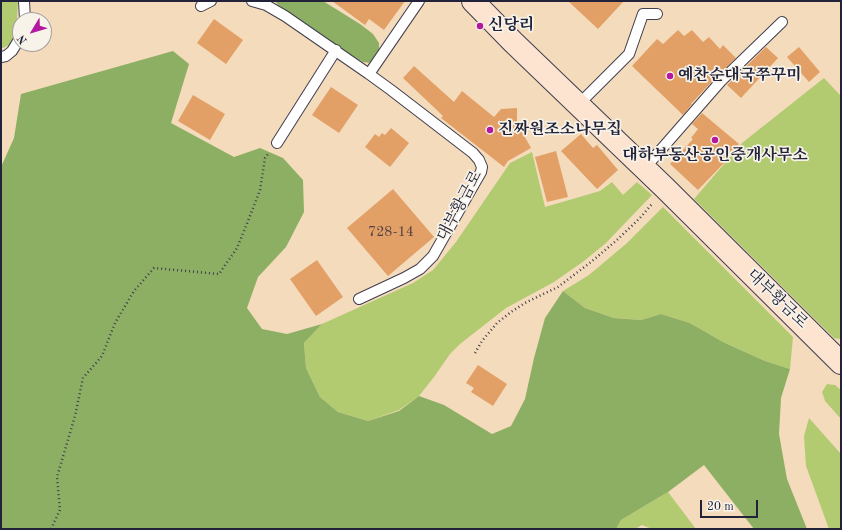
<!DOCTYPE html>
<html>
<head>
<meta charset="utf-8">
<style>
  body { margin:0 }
  #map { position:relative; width:842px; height:530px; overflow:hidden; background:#f3dbbc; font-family:"Old Standard TT",serif }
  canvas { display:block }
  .frame { position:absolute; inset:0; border:2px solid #22223b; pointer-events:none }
  .north { position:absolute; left:12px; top:12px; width:40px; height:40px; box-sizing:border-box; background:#f7f3e8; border:1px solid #a29fa3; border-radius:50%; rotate:232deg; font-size:11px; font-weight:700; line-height:16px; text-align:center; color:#22223b }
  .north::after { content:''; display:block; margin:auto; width:14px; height:18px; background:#b5179e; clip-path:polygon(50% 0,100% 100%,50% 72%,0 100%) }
  .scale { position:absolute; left:700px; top:500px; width:58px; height:18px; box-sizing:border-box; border:2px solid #22223b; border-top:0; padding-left:5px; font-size:12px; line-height:14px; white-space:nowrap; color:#22223b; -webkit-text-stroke:3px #f7f3e8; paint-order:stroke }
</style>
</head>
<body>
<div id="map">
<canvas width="842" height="530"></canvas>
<div class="frame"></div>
<div class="north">N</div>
<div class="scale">20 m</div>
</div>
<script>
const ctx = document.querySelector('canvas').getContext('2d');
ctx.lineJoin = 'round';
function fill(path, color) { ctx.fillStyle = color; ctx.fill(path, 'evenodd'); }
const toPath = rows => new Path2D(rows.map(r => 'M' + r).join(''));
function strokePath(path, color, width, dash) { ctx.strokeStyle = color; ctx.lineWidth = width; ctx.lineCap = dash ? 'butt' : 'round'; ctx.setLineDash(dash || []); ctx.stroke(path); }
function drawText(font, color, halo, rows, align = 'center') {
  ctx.font = font + ' "Old Standard TT","Noto Serif KR",serif'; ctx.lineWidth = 3.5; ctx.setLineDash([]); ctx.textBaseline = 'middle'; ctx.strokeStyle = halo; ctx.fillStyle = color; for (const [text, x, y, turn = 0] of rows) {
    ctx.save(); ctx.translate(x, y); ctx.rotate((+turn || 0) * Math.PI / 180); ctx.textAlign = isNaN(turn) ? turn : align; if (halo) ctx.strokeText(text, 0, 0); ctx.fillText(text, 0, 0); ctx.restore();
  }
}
fill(toPath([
  [1,1,18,1,16,33,13,39,9,45,3,48,1,47],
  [824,78,841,96,841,338,839,339,834,338,694,199,742,143],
  [532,152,545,207,600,191,612,182,623,195,637,182,652,195,606,243,584,261,554,282,506,308,460,344,450,354,434,377,419,396,399,410,368,421,338,412,320,397,306,368,304,343,322,324,413,283,433,270,456,242,510,163],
  [663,207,793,337,790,369,765,361,723,342,690,323,661,314,641,320,614,318,585,308,563,291,589,275,627,243],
  [827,384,835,385,841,390,841,419,825,401,822,392],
  [809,418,841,454,841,529,829,529,806,466,804,436],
  [668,492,696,529,652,529,642,525,635,529,616,529,621,520]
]), '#b2cb71');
fill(toPath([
  [275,1,323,1,360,24,373,34,379,43,379,52,371,63,363,62,338,47,278,5],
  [173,51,189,64,171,123,234,157,260,148,283,158,303,180,304,212,286,247,258,277,247,308,262,329,287,334,322,324,304,343,306,368,320,397,338,412,368,421,399,411,419,396,444,405,492,434,511,426,525,399,534,358,545,318,563,291,585,308,614,318,641,320,661,314,690,323,723,342,765,361,790,369,781,398,779,434,787,479,807,529,754,529,704,465,668,492,621,520,616,529,1,529,1,167,14,138,21,94]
]), '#8daf63');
fill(toPath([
  [332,1,405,1,384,30,369,19,365,25],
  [568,1,624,1,598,29],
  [214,19,243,40,226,64,197,43],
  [678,30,684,36,692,30,703,42,709,37,720,49,723,45,736,58,716,77,691,104,692,104,683,115,632,66,657,39,663,44],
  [766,47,778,58,741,98,727,85],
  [799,47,820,72,809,82,787,57],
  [414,66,454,102,462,91,494,117,501,109,517,108,517,123,531,148,508,161,504,167,441,118,443,116,403,78],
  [331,87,358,105,339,133,312,115],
  [193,95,225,114,210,140,178,121],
  [702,113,739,144,725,162,698,190,670,164,693,139,691,138,698,129,692,124],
  [391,128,409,143,390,167,365,147,375,134,379,137,382,133,385,135],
  [581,134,593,148,597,145,618,170,597,189,561,151],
  [556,151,568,197,547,202,535,157],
  [393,189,434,237,388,276,347,228],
  [317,260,343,297,316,316,290,279],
  [478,365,507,384,493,406,471,392,474,388,466,383]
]), '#e3a066');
const service = toPath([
  [24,1,25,20],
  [252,1,266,5,285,16,369,74,391,90,473,153,479,160,482,167,481,172,433,256,420,269,404,278,359,299],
  [201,6,211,1],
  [1,57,6,56,12,51,20,38],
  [369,74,419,1],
  [578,105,629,54,643,14,657,14],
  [277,143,336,50],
  [644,169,721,81,782,22]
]);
const secondary = toPath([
  [473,1,513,42,665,188,841,363]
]);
strokePath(service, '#413e4e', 12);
strokePath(secondary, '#413e4e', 24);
strokePath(toPath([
  [475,353,482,341,497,323,511,312,525,303,558,287,591,262,617,240,640,218,652,204],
  [51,529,60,510,57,477,75,416,83,378,102,356,115,323,134,291,154,268,219,274,237,248,248,221,260,190,265,158,268,154]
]), '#413e4e', 2.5, [1, 3]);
strokePath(service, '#fff', 10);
strokePath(secondary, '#fde4d1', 22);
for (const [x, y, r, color] of [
  [480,26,4,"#b5179e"],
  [670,76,4,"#b5179e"],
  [490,130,4,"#b5179e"],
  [715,140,4,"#b5179e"]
]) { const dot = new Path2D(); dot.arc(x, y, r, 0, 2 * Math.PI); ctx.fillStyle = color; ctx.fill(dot); strokePath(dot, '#f7f3e8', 1.5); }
drawText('14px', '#524246', null, [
  ["728-14",391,232]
]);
drawText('bold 16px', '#22223b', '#f7f3e8', [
  ["신당리",488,26],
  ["예찬순대국쭈꾸미",678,76],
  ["진짜원조소나무집",498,130],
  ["대하부동산공인중개사무소",715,156,"center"]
], 'left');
drawText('16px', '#22223b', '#f7f3e8', [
  ["대부황금로",460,206,-62],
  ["대부황금로",777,299,44]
]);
</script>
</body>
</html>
